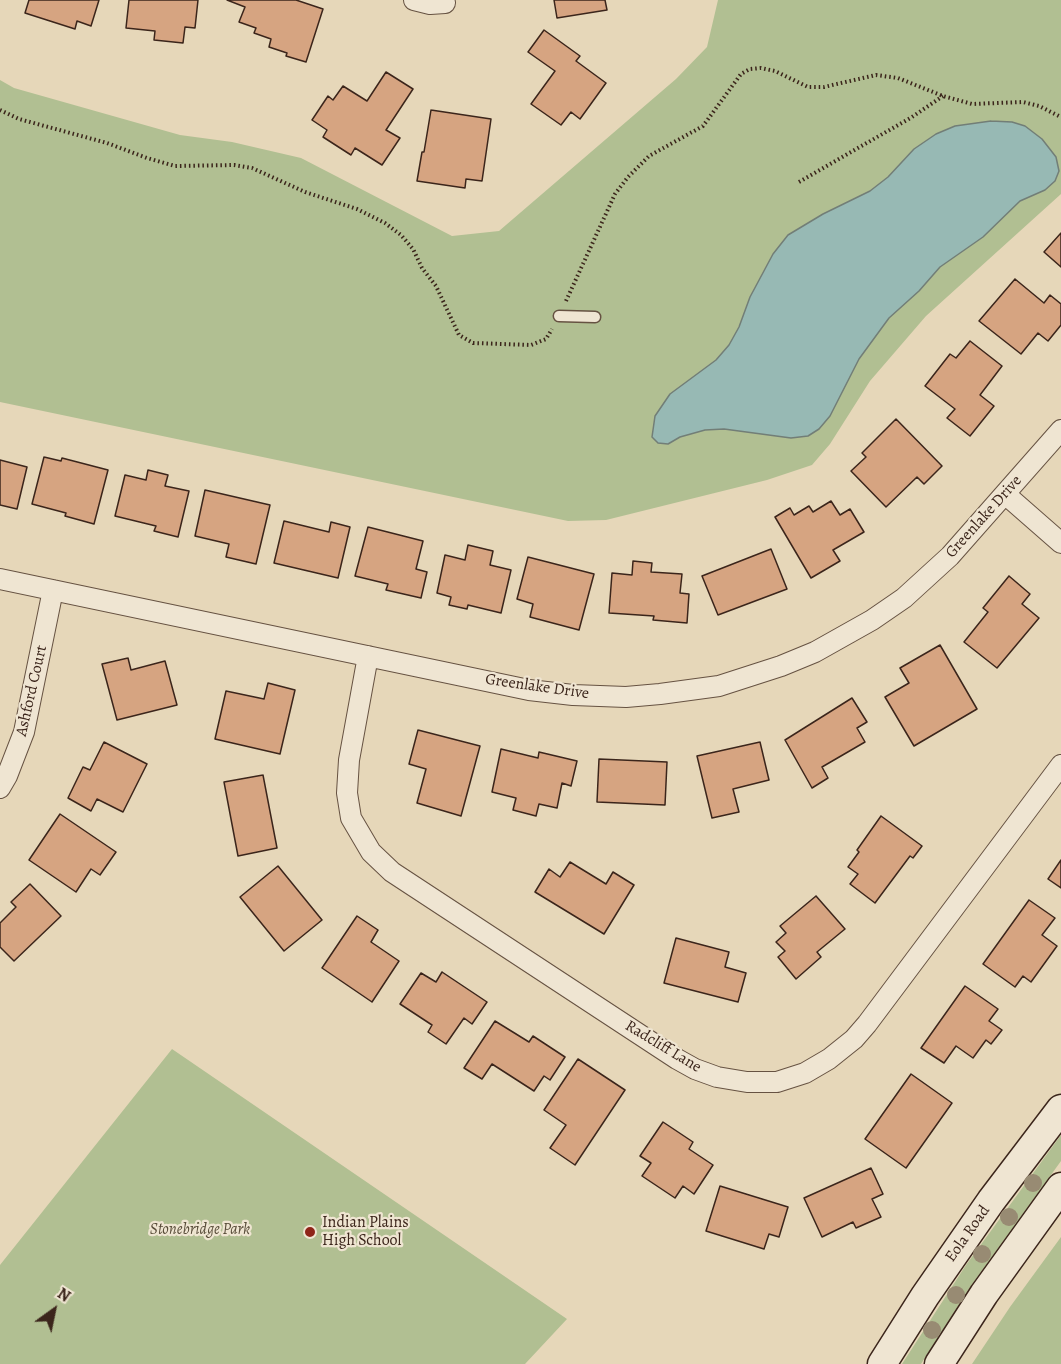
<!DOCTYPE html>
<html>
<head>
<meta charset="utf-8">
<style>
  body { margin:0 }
  #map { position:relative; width:1061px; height:1364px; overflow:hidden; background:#e6d7b9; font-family:Alegreya,serif }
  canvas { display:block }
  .north { position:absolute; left:24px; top:1280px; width:60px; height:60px; -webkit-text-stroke:4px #efe5d2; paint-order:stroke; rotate:33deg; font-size:16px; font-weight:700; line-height:24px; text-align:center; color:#3b251b }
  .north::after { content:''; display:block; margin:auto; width:21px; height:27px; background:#3b251b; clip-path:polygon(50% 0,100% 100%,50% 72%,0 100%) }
</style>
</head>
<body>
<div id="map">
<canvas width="1061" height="1364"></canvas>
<div class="north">N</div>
</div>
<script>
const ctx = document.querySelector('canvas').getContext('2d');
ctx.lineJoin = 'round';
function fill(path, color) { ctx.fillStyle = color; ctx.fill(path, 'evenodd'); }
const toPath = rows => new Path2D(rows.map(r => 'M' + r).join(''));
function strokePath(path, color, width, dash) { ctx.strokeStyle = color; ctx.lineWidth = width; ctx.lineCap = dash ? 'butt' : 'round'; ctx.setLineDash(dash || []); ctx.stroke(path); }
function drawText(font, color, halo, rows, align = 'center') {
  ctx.font = font + ' Alegreya,serif'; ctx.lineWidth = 4.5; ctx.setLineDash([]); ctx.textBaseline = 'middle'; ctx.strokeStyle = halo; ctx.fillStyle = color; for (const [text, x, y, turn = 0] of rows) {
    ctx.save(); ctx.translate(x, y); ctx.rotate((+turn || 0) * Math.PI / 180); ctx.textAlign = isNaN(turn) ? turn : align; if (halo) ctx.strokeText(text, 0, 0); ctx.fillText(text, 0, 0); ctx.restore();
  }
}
fill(toPath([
  [718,0,1061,0,1061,194,926,316,870,381,830,444,812,465,767,480,606,520,568,521,0,402,0,80,14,88,180,135,232,142,301,158,452,236,499,231,676,79,707,47],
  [172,1049,567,1319,525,1364,0,1364,0,1265],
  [1061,1135,1061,1161,968,1290,921,1364,902,1364,966,1265],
  [1061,1237,1061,1364,972,1364,1010,1307]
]), '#b1bf92');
const water = toPath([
  [991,121,1012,122,1025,126,1042,139,1056,157,1059,171,1055,181,1045,190,1020,201,983,237,940,267,919,291,889,318,859,359,830,416,819,429,808,436,791,438,724,429,705,430,680,437,668,444,658,443,652,437,655,416,670,394,716,360,729,345,739,327,750,297,773,254,788,235,823,214,870,191,888,177,914,149,936,134,955,126,991,121]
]);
fill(water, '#97b9b4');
strokePath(water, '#727e77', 1.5);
const building = toPath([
  [29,0,99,0,91,26,77,21,75,29,25,13,29,0],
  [129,0,198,0,195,28,185,27,183,43,154,40,155,31,126,28,129,0],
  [227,0,296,0,323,9,306,62,286,56,287,53,269,47,271,39,254,33,256,28,239,22,245,7,227,0],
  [554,0,605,0,607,10,557,18,554,0],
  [544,30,580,56,576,61,606,83,580,119,571,112,561,125,531,104,555,71,528,52,544,30],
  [386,72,413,89,386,130,400,138,382,165,355,148,351,155,323,137,327,130,312,120,328,96,333,100,343,86,367,101,386,72],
  [431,110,491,119,482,181,466,179,465,188,417,181,422,152,424,152,431,110],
  [1061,233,1061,267,1044,252,1061,233],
  [1015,279,1044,303,1050,295,1061,304,1061,325,1048,341,1038,333,1021,354,979,321,1015,279],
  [970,341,1002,366,980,395,994,406,970,436,947,418,955,409,925,386,950,354,956,358,970,341],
  [896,419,942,466,924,484,917,477,886,507,851,471,866,457,862,453,896,419],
  [44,457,61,461,62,458,108,470,94,524,65,516,66,513,32,504,44,457],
  [0,460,27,467,17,509,0,505,0,460],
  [148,470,168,475,165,486,189,491,178,537,154,531,156,526,115,516,125,475,146,480,148,470],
  [205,490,270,505,256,564,226,557,229,544,195,536,205,490],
  [831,501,840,515,850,509,864,532,833,550,840,561,811,578,775,517,790,508,794,515,809,506,813,512,831,501],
  [284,521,329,532,331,522,350,527,338,578,274,563,284,521],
  [368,527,423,541,416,569,427,572,421,598,386,590,388,584,355,576,368,527],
  [468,545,493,551,490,565,511,570,501,613,468,605,467,609,449,605,451,597,437,593,445,555,465,560,468,545],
  [771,549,787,589,718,615,702,576,771,549],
  [528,557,594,574,579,630,530,617,533,604,517,599,528,557],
  [633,561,652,563,651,572,682,574,680,593,689,594,687,623,653,620,654,616,609,613,612,573,632,575,633,561],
  [1009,576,1030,594,1022,604,1039,618,997,668,964,642,988,612,983,608,1009,576],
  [940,645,977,709,914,746,885,697,909,683,900,668,940,645],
  [128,658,131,670,165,661,177,705,117,720,102,664,128,658],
  [268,683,295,690,280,754,215,739,226,691,264,699,268,683],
  [852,698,867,722,857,728,865,742,822,767,828,778,812,788,785,740,852,698],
  [418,730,480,746,461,816,417,803,426,769,409,764,418,730],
  [104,742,147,764,123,812,97,799,91,811,68,798,83,767,90,770,104,742],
  [760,742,769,780,733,789,739,812,712,818,697,756,760,742],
  [501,749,538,758,539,752,577,761,571,786,562,783,557,808,539,804,536,816,513,810,516,798,492,792,501,749],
  [599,759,667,762,665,805,597,802,599,759],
  [263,775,277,848,238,856,224,782,263,775],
  [60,814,116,852,100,875,91,869,76,892,29,860,60,814],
  [881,816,922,846,913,858,910,856,875,903,850,884,858,874,848,867,859,852,857,850,881,816],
  [1061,860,1061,888,1048,879,1061,860],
  [570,862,606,884,613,872,634,885,604,934,535,892,549,869,560,877,570,862],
  [278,866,322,920,284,951,240,897,278,866],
  [30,884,61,916,14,961,0,947,0,923,16,907,11,902,30,884],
  [816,896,845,929,817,952,821,957,796,979,778,957,785,951,776,942,786,933,780,926,816,896],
  [1029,900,1055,918,1042,935,1057,946,1031,982,1023,976,1015,987,983,964,1029,900],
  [357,916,378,930,371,942,399,961,372,1002,322,968,357,916],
  [676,938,729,952,725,967,746,973,738,1002,664,983,676,938],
  [442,972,487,1002,472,1024,464,1018,446,1044,428,1032,432,1025,400,1004,421,973,436,982,442,972],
  [965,986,998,1009,989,1021,1002,1030,991,1044,986,1040,973,1058,956,1046,944,1063,921,1048,965,986],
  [495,1021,529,1042,533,1036,565,1057,550,1080,544,1076,534,1091,492,1064,482,1079,464,1068,495,1021],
  [578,1059,625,1090,575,1165,550,1148,566,1125,544,1110,578,1059],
  [911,1074,952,1103,906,1168,865,1139,911,1074],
  [663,1122,693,1142,689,1149,713,1165,694,1194,683,1186,675,1198,642,1176,651,1163,640,1156,663,1122],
  [871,1168,883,1194,872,1199,881,1217,856,1228,853,1222,822,1237,804,1198,871,1168],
  [720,1186,788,1207,779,1237,769,1234,764,1249,706,1231,720,1186]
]);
fill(building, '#d6a481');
strokePath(building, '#3b251b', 1.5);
const lane = toPath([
  [559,316,595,317]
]);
const street = toPath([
  [414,0,430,4,445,3],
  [1005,494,1061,543],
  [0,579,529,690,573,695,626,697,660,694,719,686,781,666,815,652,872,620,904,598,950,556,1061,430],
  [368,656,349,760,347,793,351,818,371,852,392,872,677,1059,695,1069,717,1077,747,1082,777,1082,805,1073,829,1059,854,1039,867,1024,1061,765],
  [0,788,7,776,24,732,53,590]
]);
const secondary = toPath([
  [882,1364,925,1296,991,1201,1061,1109],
  [939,1364,984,1294,1061,1187]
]);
strokePath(lane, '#665242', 13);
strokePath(street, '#665242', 22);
strokePath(secondary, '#3b251b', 31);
strokePath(toPath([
  [0,110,19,119,107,143,147,158,175,166,234,165,252,168,305,192,357,209,385,223,401,235,413,249,422,268,436,286,459,335,473,343,531,345,546,339,552,329],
  [799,182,912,117,943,96],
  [566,301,615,194,628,177,649,156,703,126,741,74,750,69,761,68,775,71,808,87,824,87,876,75,898,78,943,96,972,104,1023,102,1039,106,1061,117]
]), '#3b251b', 4, [1.5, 3]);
strokePath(lane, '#efe5d2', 10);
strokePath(street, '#efe5d2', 20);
strokePath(secondary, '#efe5d2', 28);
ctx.fillStyle = '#988b73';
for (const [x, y] of [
  [1033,1183],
  [1009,1217],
  [982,1254],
  [956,1295],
  [932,1330]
]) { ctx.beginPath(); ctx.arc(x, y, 9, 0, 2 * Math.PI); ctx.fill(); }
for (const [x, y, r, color] of [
  [310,1232,6,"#8f2418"]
]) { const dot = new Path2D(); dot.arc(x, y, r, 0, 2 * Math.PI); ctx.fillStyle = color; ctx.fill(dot); strokePath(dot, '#efe5d2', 2); }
drawText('16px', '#3b251b', '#efe5d2', [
  ["Greenlake Drive",984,517,-48],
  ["Greenlake Drive",537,687,8],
  ["Ashford Court",32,691,-77],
  ["Radcliff Lane",663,1047,31],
  ["Eola Road",968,1234,-55]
]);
drawText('16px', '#3b251b', '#efe5d2', [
  ["Indian Plains",322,1223],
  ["High School",322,1241]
], 'left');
drawText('italic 16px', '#584c39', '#efe5d2', [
  ["Stonebridge Park",200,1230]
]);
</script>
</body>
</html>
